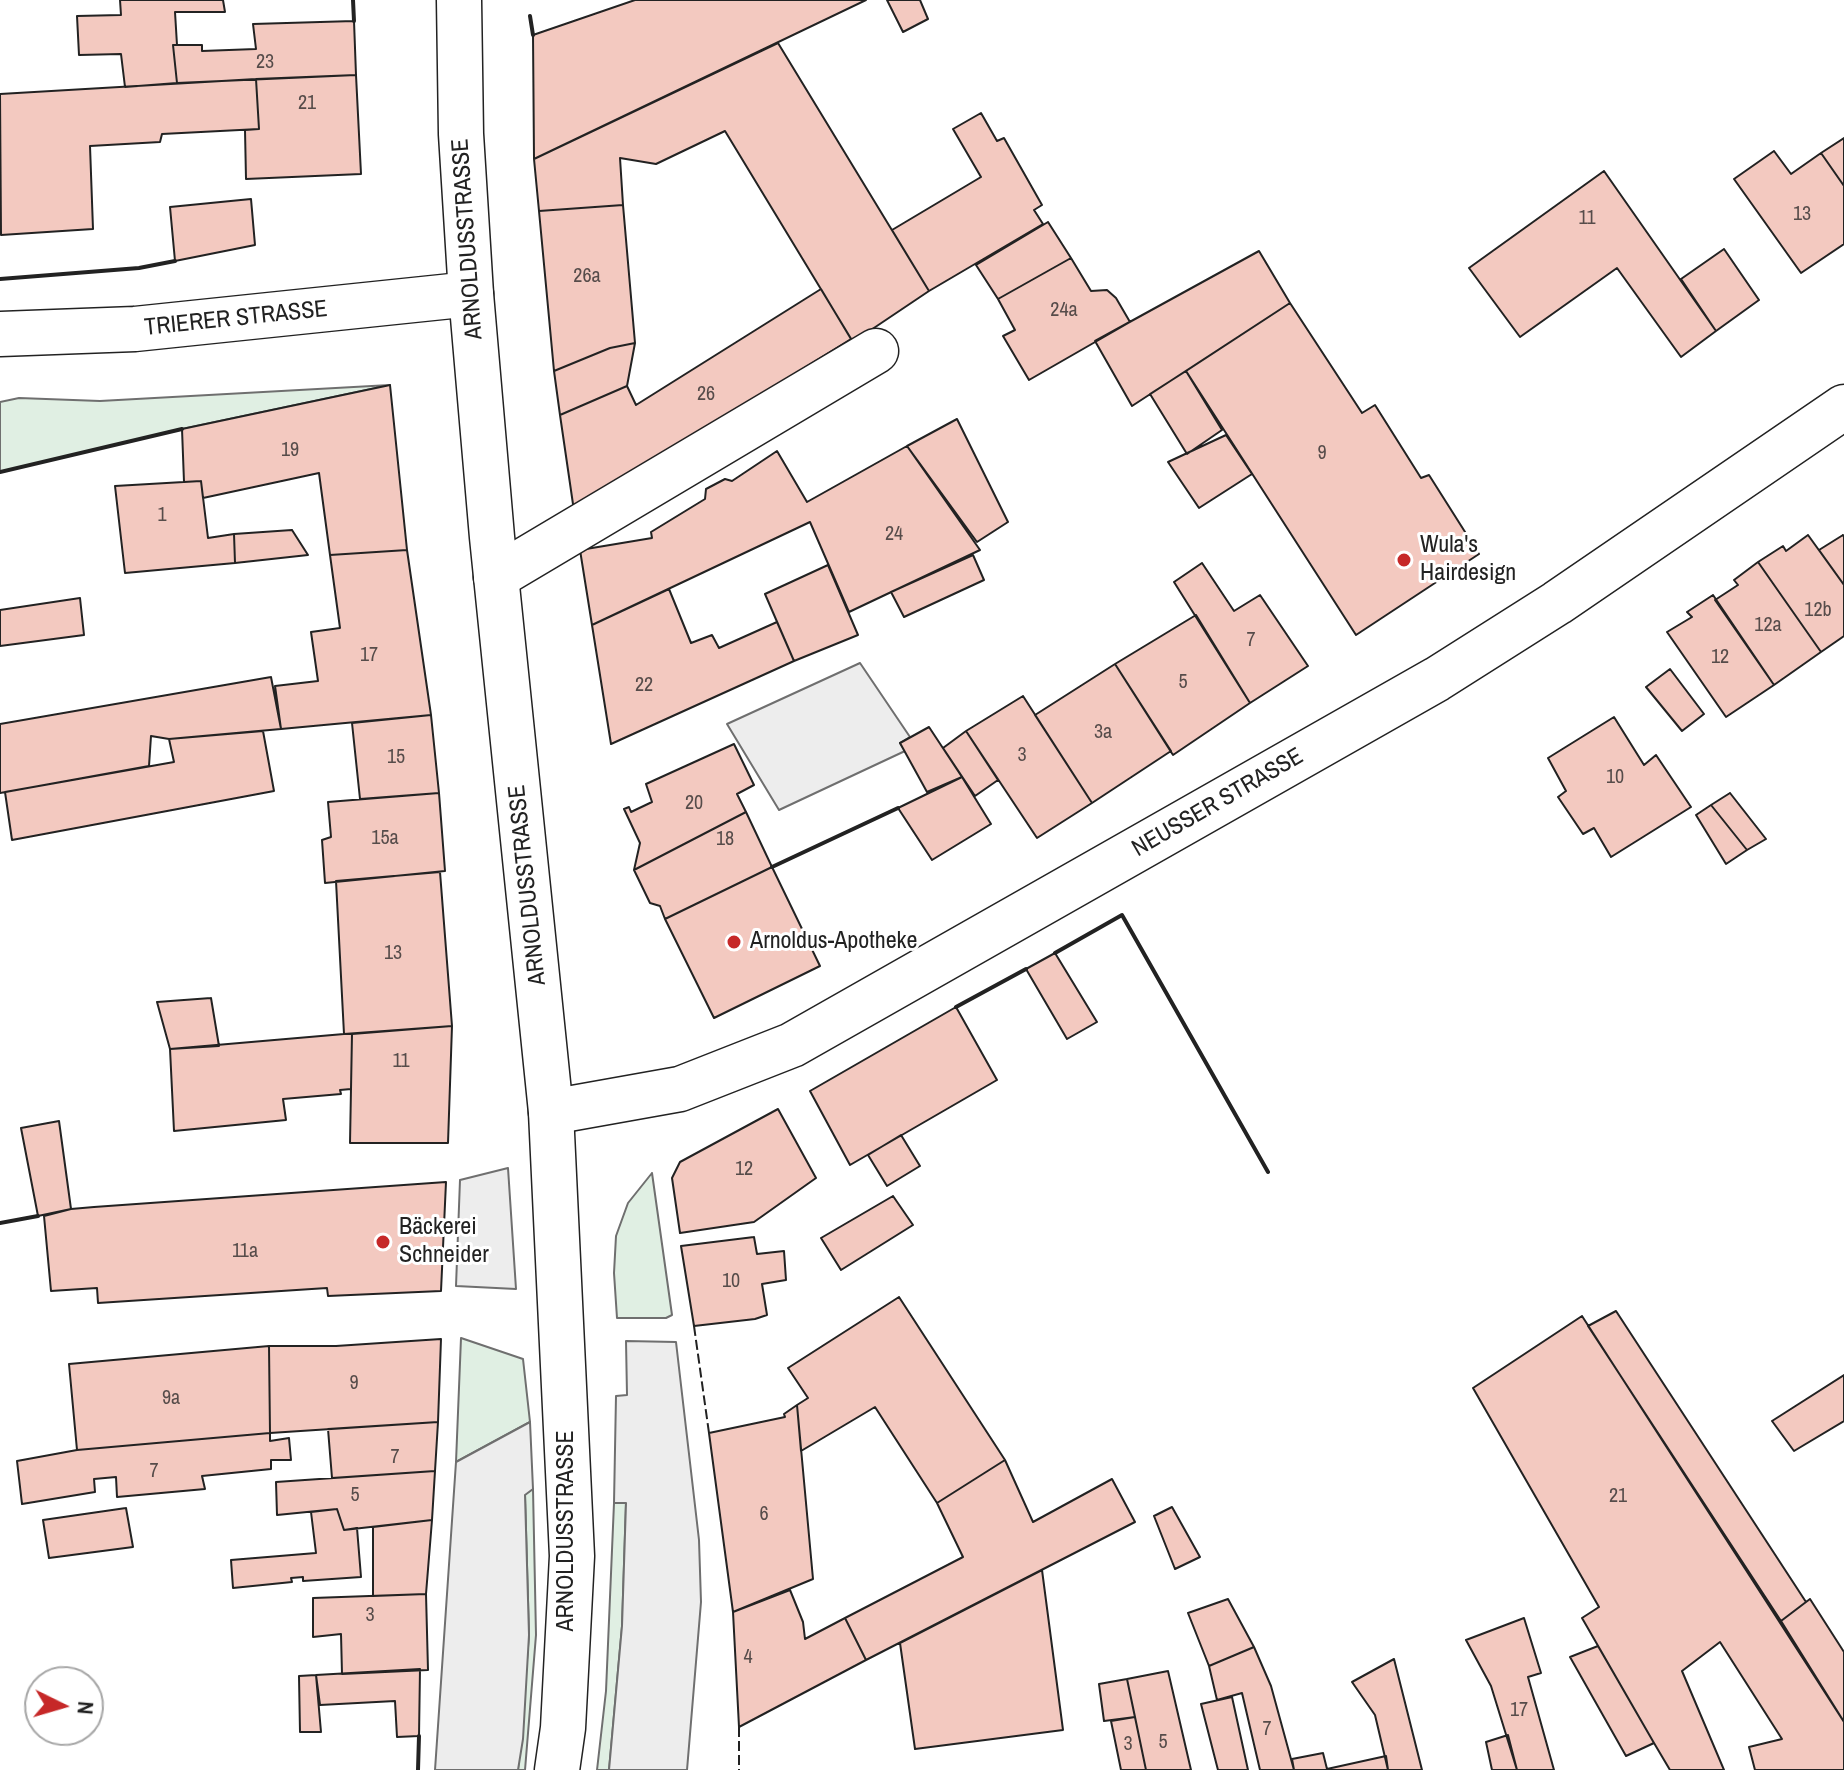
<!DOCTYPE html>
<html>
<head>
<meta charset="utf-8">
<style>
  body { margin:0 }
  #map { position:relative; width:1844px; height:1770px; overflow:hidden; background:#fff; font-family:"Archivo Narrow",sans-serif }
  canvas { display:block }
  .north { position:absolute; left:24px; top:1666px; width:80px; height:80px; box-sizing:border-box; background:#fff; border:2px solid #a7a7a7; border-radius:50%; rotate:95deg; font-size:22px; font-weight:700; line-height:32px; text-align:center; color:#222 }
  .north::after { content:''; display:block; margin:auto; width:28px; height:36px; background:#c62828; clip-path:polygon(50% 0,100% 100%,50% 72%,0 100%) }
</style>
</head>
<body>
<div id="map">
<canvas width="1844" height="1770"></canvas>
<div class="north">N</div>
</div>
<script>
const ctx = document.querySelector('canvas').getContext('2d');
ctx.lineJoin = 'round';
function fill(path, color) { ctx.fillStyle = color; ctx.fill(path, 'evenodd'); }
const toPath = rows => new Path2D(rows.map(r => 'M' + r).join(''));
function strokePath(path, color, width, dash) { ctx.strokeStyle = color; ctx.lineWidth = width; ctx.lineCap = dash ? 'butt' : 'round'; ctx.setLineDash(dash || []); ctx.stroke(path); }
function drawText(font, color, halo, rows, align = 'center') {
  ctx.font = font + ' "Archivo Narrow",sans-serif'; ctx.lineWidth = 6; ctx.setLineDash([]); ctx.textBaseline = 'middle'; ctx.strokeStyle = halo; ctx.fillStyle = color; for (const [text, x, y, turn = 0] of rows) {
    ctx.save(); ctx.translate(x, y); ctx.rotate((+turn || 0) * Math.PI / 180); ctx.textAlign = isNaN(turn) ? turn : align; if (halo) ctx.strokeText(text, 0, 0); ctx.fillText(text, 0, 0); ctx.restore();
  }
}
const green = toPath([
  [390,385,182,429,0,472,0,402,19,398,100,401,390,385],
  [652,1173,672,1315,666,1318,617,1318,614,1273,616,1236,628,1203,652,1173],
  [461,1338,523,1359,530,1422,456,1462,461,1338],
  [533,1489,536,1635,525,1770,518,1770,529,1635,525,1494,533,1489],
  [626,1502,622,1626,609,1770,597,1770,606,1691,614,1503,626,1502]
]);
fill(green, '#e0efe3');
strokePath(green, '#6f6f6f', 2);
const parking = toPath([
  [860,663,910,737,900,743,905,751,779,810,727,724,860,663],
  [508,1168,516,1289,456,1286,460,1180,508,1168],
  [626,1341,676,1342,699,1540,701,1602,687,1770,609,1770,622,1626,626,1503,614,1503,616,1396,627,1395,626,1341],
  [530,1422,533,1489,525,1495,529,1635,523,1739,518,1770,435,1770,456,1462,530,1422]
]);
fill(parking, '#ededed');
strokePath(parking, '#6f6f6f', 2);
const building = toPath([
  [120,0,223,0,225,12,175,12,177,45,173,45,177,83,125,87,121,54,79,55,77,16,121,15,120,0],
  [635,0,866,0,534,159,533,35,635,0],
  [887,0,920,0,928,19,903,32,887,0],
  [354,21,356,75,177,83,173,45,202,45,202,51,256,49,253,24,354,21],
  [778,43,929,291,853,342,725,131,656,164,620,158,623,205,539,211,534,159,778,43],
  [356,75,361,174,246,179,245,130,259,129,256,79,356,75],
  [256,79,259,129,162,134,160,142,90,146,93,229,1,235,0,94,256,79],
  [981,113,997,141,1004,138,1042,205,1034,210,1043,224,929,291,892,230,981,177,953,129,981,113],
  [1844,138,1844,186,1821,153,1844,138],
  [1774,151,1791,174,1821,153,1844,186,1844,244,1801,273,1734,179,1774,151],
  [1604,171,1716,331,1681,357,1617,268,1520,337,1469,268,1604,171],
  [251,199,255,245,175,261,170,207,251,199],
  [623,205,635,343,610,348,554,371,539,211,623,205],
  [1048,222,1071,258,998,299,976,265,1048,222],
  [1724,249,1759,300,1716,331,1681,279,1724,249],
  [1259,251,1290,303,1132,406,1095,341,1259,251],
  [1071,258,1091,291,1107,290,1116,298,1130,322,1029,380,1003,336,1015,330,998,299,1071,258],
  [821,289,851,339,574,511,560,415,627,386,636,405,821,289],
  [1290,303,1362,413,1375,405,1421,478,1429,475,1479,554,1356,635,1186,371,1290,303],
  [635,343,627,386,560,415,554,371,610,348,635,343],
  [1186,371,1222,430,1187,454,1150,394,1186,371],
  [390,385,407,550,330,555,319,473,203,498,201,481,184,482,182,429,390,385],
  [957,419,1008,522,977,542,907,446,957,419],
  [1226,435,1252,474,1199,508,1168,462,1226,435],
  [907,446,980,550,849,612,810,522,592,625,580,550,652,538,651,532,705,499,706,489,725,479,732,481,777,451,807,502,907,446],
  [201,481,208,538,234,534,235,563,125,573,115,486,201,481],
  [292,530,308,555,235,563,234,534,292,530],
  [1808,535,1844,585,1844,636,1821,652,1758,562,1783,546,1786,551,1808,535],
  [1843,535,1844,537,1844,585,1819,550,1843,535],
  [407,550,431,715,281,729,275,686,318,681,311,632,340,628,330,555,407,550],
  [973,555,984,580,904,617,891,592,973,555],
  [1758,562,1821,652,1774,685,1715,600,1738,585,1734,580,1758,562],
  [1202,563,1234,611,1260,595,1308,666,1250,703,1174,582,1202,563],
  [828,565,858,635,794,661,765,594,828,565],
  [669,589,691,643,712,635,719,648,777,622,794,661,611,744,592,625,669,589],
  [1713,595,1774,685,1726,717,1667,632,1692,617,1687,612,1713,595],
  [80,598,84,635,0,646,0,610,80,598],
  [1196,615,1250,703,1173,755,1115,664,1196,615],
  [1115,664,1171,751,1092,803,1035,715,1115,664],
  [1670,669,1704,714,1682,731,1646,687,1670,669],
  [271,677,281,729,169,739,151,736,149,766,0,793,0,724,271,677],
  [1023,696,1092,803,1037,838,966,731,1023,696],
  [431,715,439,793,360,799,352,723,431,715],
  [1614,717,1644,765,1656,755,1691,807,1611,857,1594,828,1583,834,1558,797,1566,791,1548,758,1614,717],
  [929,727,962,777,927,792,900,743,929,727],
  [263,731,274,791,12,840,5,792,174,762,169,739,263,731],
  [966,731,998,780,975,796,943,748,966,731],
  [734,744,754,785,737,794,746,812,634,870,640,843,624,809,629,807,631,812,652,802,646,784,734,744],
  [962,777,991,824,932,860,898,808,962,777],
  [439,793,445,871,325,883,322,840,331,837,328,802,439,793],
  [1730,793,1766,839,1747,850,1711,805,1730,793],
  [1711,805,1747,850,1726,864,1696,815,1711,805],
  [746,812,772,867,665,919,660,906,650,903,634,870,746,812],
  [772,867,820,966,714,1018,665,919,772,867],
  [440,872,452,1026,344,1034,336,881,440,872],
  [1055,953,1097,1022,1067,1039,1026,969,1055,953],
  [211,998,219,1046,170,1049,157,1002,211,998],
  [956,1007,997,1080,850,1165,810,1091,956,1007],
  [452,1026,448,1143,350,1143,352,1034,452,1026],
  [344,1034,352,1034,351,1089,340,1090,341,1094,283,1099,286,1120,174,1131,170,1049,344,1034],
  [778,1109,816,1178,754,1222,680,1233,672,1178,680,1162,778,1109],
  [59,1121,71,1209,38,1216,21,1128,59,1121],
  [901,1135,920,1166,887,1186,868,1155,901,1135],
  [446,1182,441,1291,328,1296,327,1288,98,1303,97,1288,51,1291,44,1216,71,1209,94,1207,446,1182],
  [893,1196,913,1225,841,1270,821,1238,893,1196],
  [754,1237,757,1254,784,1251,786,1280,762,1284,767,1315,755,1319,694,1326,681,1246,754,1237],
  [899,1297,1005,1460,937,1503,875,1407,801,1451,797,1405,808,1398,788,1368,899,1297],
  [1616,1311,1806,1602,1781,1621,1588,1326,1616,1311],
  [1582,1316,1844,1722,1844,1770,1755,1770,1749,1747,1782,1739,1720,1642,1682,1671,1724,1770,1670,1770,1654,1743,1582,1618,1599,1607,1473,1388,1582,1316],
  [441,1339,438,1422,270,1433,269,1346,336,1346,441,1339],
  [269,1346,270,1433,77,1450,69,1364,269,1346],
  [1844,1375,1844,1421,1794,1451,1772,1421,1844,1375],
  [797,1405,813,1579,733,1612,709,1433,785,1417,784,1414,797,1405],
  [438,1422,435,1471,332,1478,328,1429,438,1422],
  [270,1433,270,1441,289,1438,291,1460,271,1460,271,1469,202,1476,205,1489,117,1497,116,1477,94,1479,95,1492,22,1504,17,1461,77,1450,270,1433],
  [1005,1460,1033,1522,1112,1479,1135,1522,866,1660,845,1618,963,1557,937,1503,1005,1460],
  [435,1471,432,1520,344,1530,337,1509,277,1515,276,1482,435,1471],
  [1172,1507,1200,1557,1175,1569,1154,1516,1172,1507],
  [126,1508,133,1547,49,1558,43,1520,126,1508],
  [337,1509,344,1530,357,1528,361,1577,303,1581,303,1577,291,1578,292,1582,233,1588,231,1560,316,1553,311,1512,337,1509],
  [432,1520,426,1594,373,1596,373,1527,432,1520],
  [1042,1570,1063,1730,915,1749,900,1643,1042,1570],
  [790,1590,803,1622,805,1639,845,1618,866,1660,739,1727,733,1612,790,1590],
  [426,1594,428,1670,342,1674,341,1634,313,1637,313,1598,426,1594],
  [1228,1599,1254,1647,1209,1666,1188,1613,1228,1599],
  [1810,1599,1844,1652,1844,1722,1781,1621,1810,1599],
  [1524,1618,1541,1673,1528,1677,1554,1770,1517,1770,1491,1686,1466,1640,1524,1618],
  [1598,1646,1654,1743,1626,1756,1570,1657,1598,1646],
  [1254,1647,1271,1686,1294,1770,1260,1770,1242,1693,1217,1700,1209,1666,1254,1647],
  [1394,1659,1422,1770,1388,1770,1375,1715,1352,1682,1394,1659],
  [420,1669,419,1736,397,1737,395,1701,320,1705,316,1675,420,1669],
  [1168,1671,1191,1770,1146,1770,1127,1679,1168,1671],
  [316,1675,321,1732,300,1732,299,1676,316,1675],
  [1127,1679,1135,1717,1104,1721,1099,1684,1127,1679],
  [1232,1697,1248,1770,1218,1770,1201,1704,1232,1697],
  [1135,1717,1146,1770,1121,1770,1111,1721,1135,1717],
  [1508,1735,1517,1770,1492,1770,1486,1742,1508,1735],
  [1323,1753,1327,1769,1386,1756,1388,1770,1294,1770,1292,1759,1323,1753]
]);
fill(building, '#f3c9c0');
strokePath(building, '#222', 2);
const minor = toPath([
  [0,334,135,329,471,294],
  [496,577,876,351],
  [551,1112,680,1089,792,1045,1437,679,1557,603,1844,407]
]);
const major = toPath([
  [459,0,461,134,471,294,492,537,551,1112,572,1556,563,1728,557,1770]
]);
strokePath(minor, '#222', 47);
strokePath(major, '#222', 47);
strokePath(minor, '#fff', 44);
strokePath(major, '#fff', 44);
strokePath(toPath([
  [694,1326,709,1433],
  [739,1727,739,1770]
]), '#222', 2, [10, 4]);
strokePath(toPath([
  [353,0,354,21],
  [530,16,533,35],
  [0,279,139,268,175,261],
  [0,472,182,429],
  [772,867,898,808],
  [1055,953,1122,915,1268,1172],
  [956,1007,1026,969],
  [0,1223,38,1216],
  [418,1770,419,1736]
]), '#222', 4);
for (const [x, y, r, color] of [
  [1404,560,8,"#c62828"],
  [734,942,8,"#c62828"],
  [383,1242,8,"#c62828"]
]) { const dot = new Path2D(); dot.arc(x, y, r, 0, 2 * Math.PI); ctx.fillStyle = color; ctx.fill(dot); strokePath(dot, '#fff', 3); }
drawText('20px', '#564c4a', null, [
  ["23",265,63],
  ["21",307,104],
  ["13",1802,215],
  ["11",1587,219],
  ["26a",587,277],
  ["24a",1064,311],
  ["26",706,395],
  ["19",290,451],
  ["9",1322,454],
  ["1",162,516],
  ["24",894,535],
  ["12b",1818,611],
  ["12a",1768,626],
  ["7",1251,641],
  ["17",369,656],
  ["12",1720,658],
  ["5",1183,683],
  ["22",644,686],
  ["3a",1103,733],
  ["3",1022,756],
  ["15",396,758],
  ["10",1615,778],
  ["20",694,804],
  ["15a",385,839],
  ["18",725,840],
  ["13",393,954],
  ["11",401,1062],
  ["12",744,1170],
  ["11a",245,1252],
  ["10",731,1282],
  ["9",354,1384],
  ["9a",171,1399],
  ["7",395,1458],
  ["7",154,1472],
  ["5",355,1496],
  ["21",1618,1497],
  ["6",764,1515],
  ["3",370,1616],
  ["4",748,1658],
  ["17",1519,1711],
  ["7",1267,1730],
  ["5",1163,1743],
  ["3",1128,1745]
]);
drawText('24px', '#222', '#fff', [
  ["ARNOLDUSSTRASSE",468,239,-94],
  ["TRIERER STRASSE",236,319,-6],
  ["NEUSSER STRASSE",1218,803,-30],
  ["ARNOLDUSSTRASSE",528,885,-96],
  ["ARNOLDUSSTRASSE",567,1531,-90]
]);
drawText('24px', '#222', '#fff', [
  ["Wula's",1420,546],
  ["Hairdesign",1420,574],
  ["Arnoldus-Apotheke",750,942],
  ["Bäckerei",399,1228],
  ["Schneider",399,1256]
], 'left');
</script>
</body>
</html>
